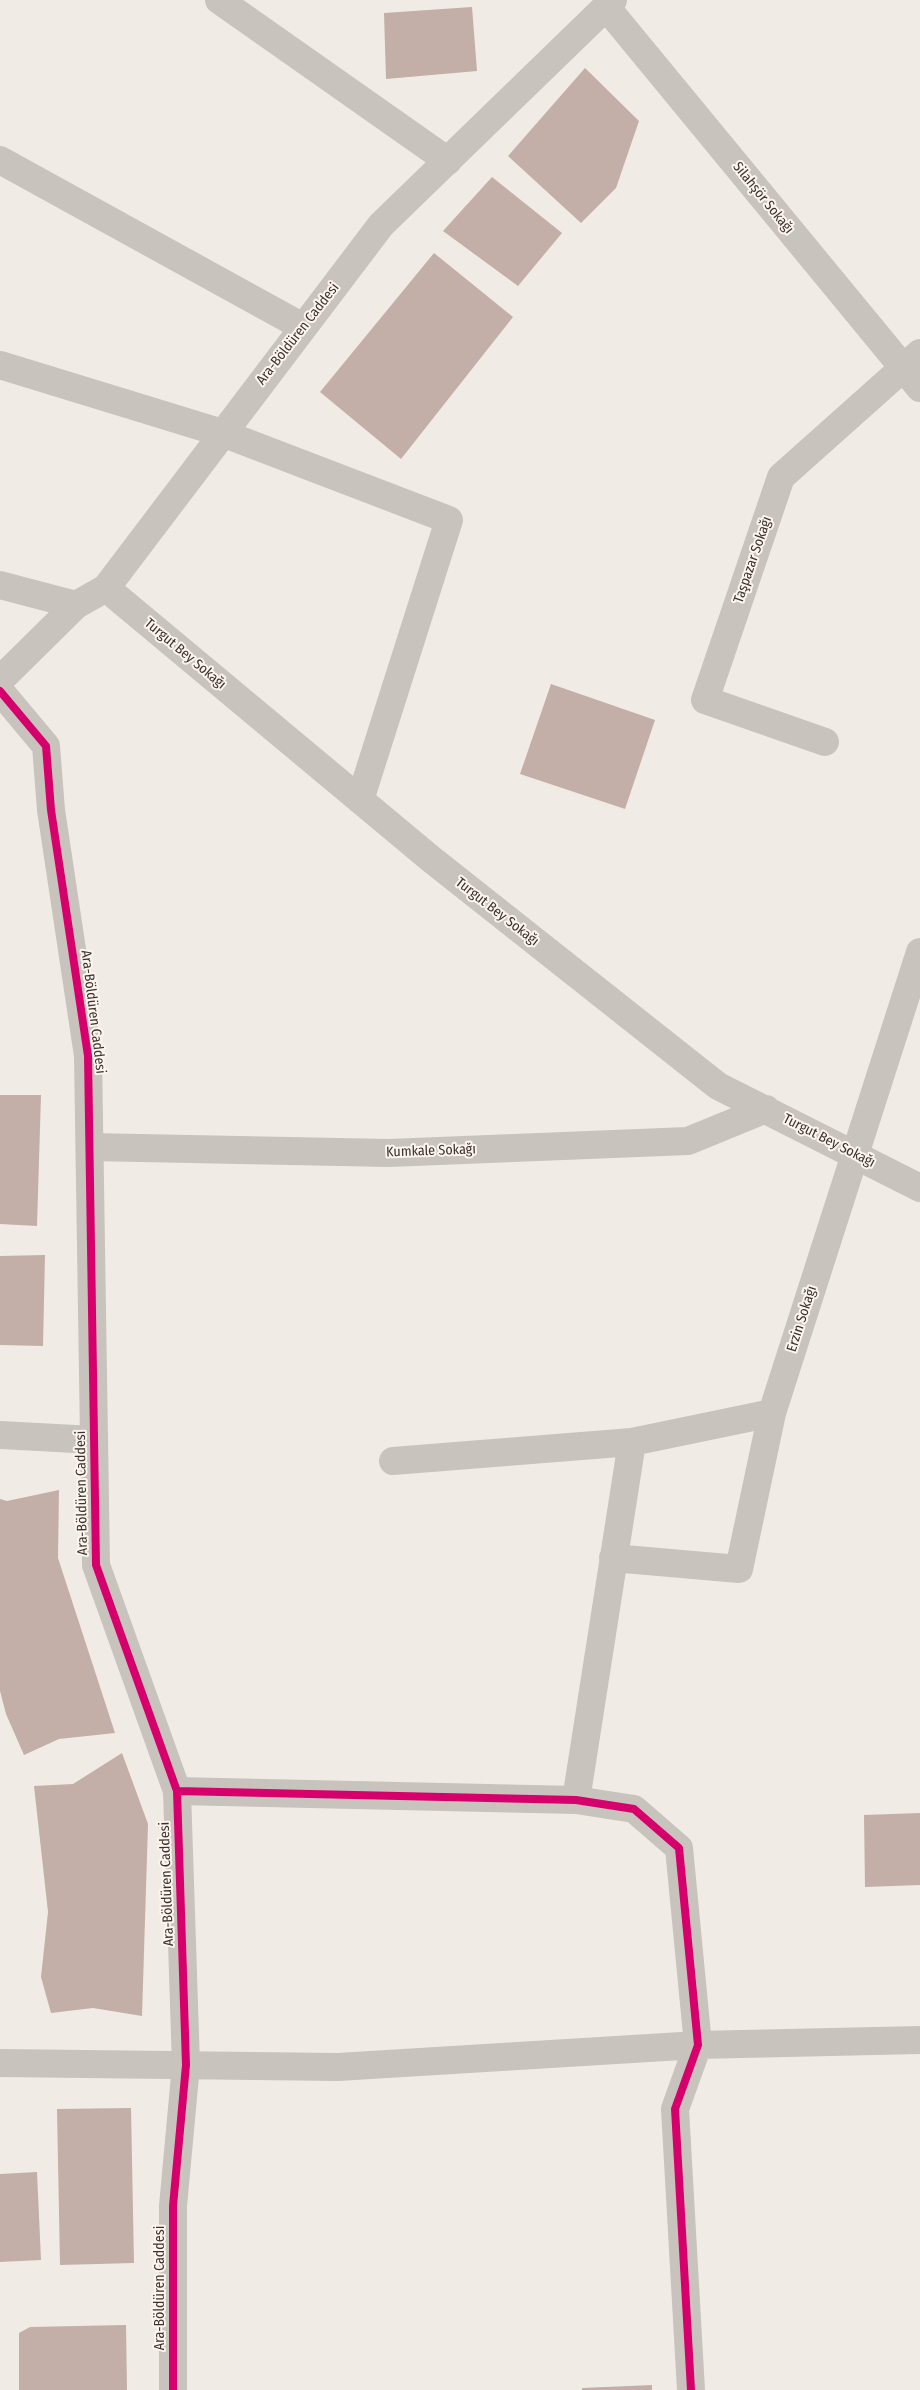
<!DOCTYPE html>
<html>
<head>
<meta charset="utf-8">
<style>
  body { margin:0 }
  canvas { display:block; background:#f0ebe5 }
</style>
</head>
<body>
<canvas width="920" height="2390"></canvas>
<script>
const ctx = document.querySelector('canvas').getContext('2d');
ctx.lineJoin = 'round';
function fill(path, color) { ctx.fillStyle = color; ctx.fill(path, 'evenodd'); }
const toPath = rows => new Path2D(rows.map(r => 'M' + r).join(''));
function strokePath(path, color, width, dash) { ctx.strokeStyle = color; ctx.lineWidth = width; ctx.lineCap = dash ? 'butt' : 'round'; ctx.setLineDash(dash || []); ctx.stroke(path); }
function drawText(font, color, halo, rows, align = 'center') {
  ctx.font = font + ' "Fira Sans Condensed",sans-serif'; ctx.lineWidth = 4; ctx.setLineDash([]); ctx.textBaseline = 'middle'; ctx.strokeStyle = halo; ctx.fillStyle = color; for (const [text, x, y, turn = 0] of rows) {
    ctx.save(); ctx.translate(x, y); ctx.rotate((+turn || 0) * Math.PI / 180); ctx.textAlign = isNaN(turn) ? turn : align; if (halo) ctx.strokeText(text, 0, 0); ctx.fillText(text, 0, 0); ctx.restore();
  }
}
fill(toPath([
  [472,7,477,71,386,79,384,13],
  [585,68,639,121,616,188,581,223,508,156],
  [492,177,562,233,518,286,443,231],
  [434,253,513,317,401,459,320,392],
  [551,684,655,720,625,809,520,774],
  [0,1095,41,1095,37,1226,0,1224],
  [45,1255,43,1346,0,1345,0,1256],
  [59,1490,58,1558,115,1733,59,1739,24,1755,6,1714,0,1691,0,1499,7,1501],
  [122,1753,148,1824,142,2016,93,2008,51,2013,41,1977,48,1912,34,1786,73,1784],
  [920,1813,920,1885,865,1887,864,1815],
  [131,2108,134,2263,60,2265,57,2109],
  [37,2172,41,2260,0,2262,0,2174],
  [126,2325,127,2390,19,2390,19,2333,30,2327],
  [652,2385,652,2390,582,2390,582,2388]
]), '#c3afa7');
strokePath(toPath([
  [219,0,448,161],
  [607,8,920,388],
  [0,160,303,327],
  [0,365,222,433,449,520,360,800],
  [0,585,76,605],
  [106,588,431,859,718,1086,920,1188],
  [825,742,705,700,781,477,920,353],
  [90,1147,389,1153,688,1141,766,1109],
  [0,1435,94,1440],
  [393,1461,632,1442,772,1413],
  [613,1558,739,1569,772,1413,920,952],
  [177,1791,576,1800,634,1809,679,1848,698,2045,675,2109,691,2390],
  [576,1800,632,1442],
  [0,2063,338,2067,698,2045,920,2040]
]), '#c9c3be', 28);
strokePath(toPath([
  [0,680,76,605,106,588,381,225,613,0],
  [0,691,46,746,51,810,88,1056,96,1565,177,1791,186,2065,173,2206,173,2390]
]), '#c9c3be', 28);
strokePath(toPath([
  [0,691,46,746,51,810,88,1056,96,1565,177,1791,186,2065,173,2206,173,2390],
  [177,1791,576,1800,634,1809,679,1848,698,2045,675,2109,691,2390]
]), '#d6006c', 8);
drawText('14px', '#3b302b', '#fbf5ee', [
  ["Silahşör Sokağı",763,198,51],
  ["Ara-Böldüren Caddesi",298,334,-52],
  ["Taşpazar Sokağı",753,560,-71],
  ["Turgut Bey Sokağı",185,654,40],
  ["Turgut Bey Sokağı",497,912,38],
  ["Ara-Böldüren Caddesi",93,1012,83],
  ["Turgut Bey Sokağı",829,1141,27],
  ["Kumkale Sokağı",431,1151,-2],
  ["Erzin Sokağı",802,1319,-72],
  ["Ara-Böldüren Caddesi",82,1493,-91],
  ["Ara-Böldüren Caddesi",167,1884,-92],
  ["Ara-Böldüren Caddesi",160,2288,-90]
]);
</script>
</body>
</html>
